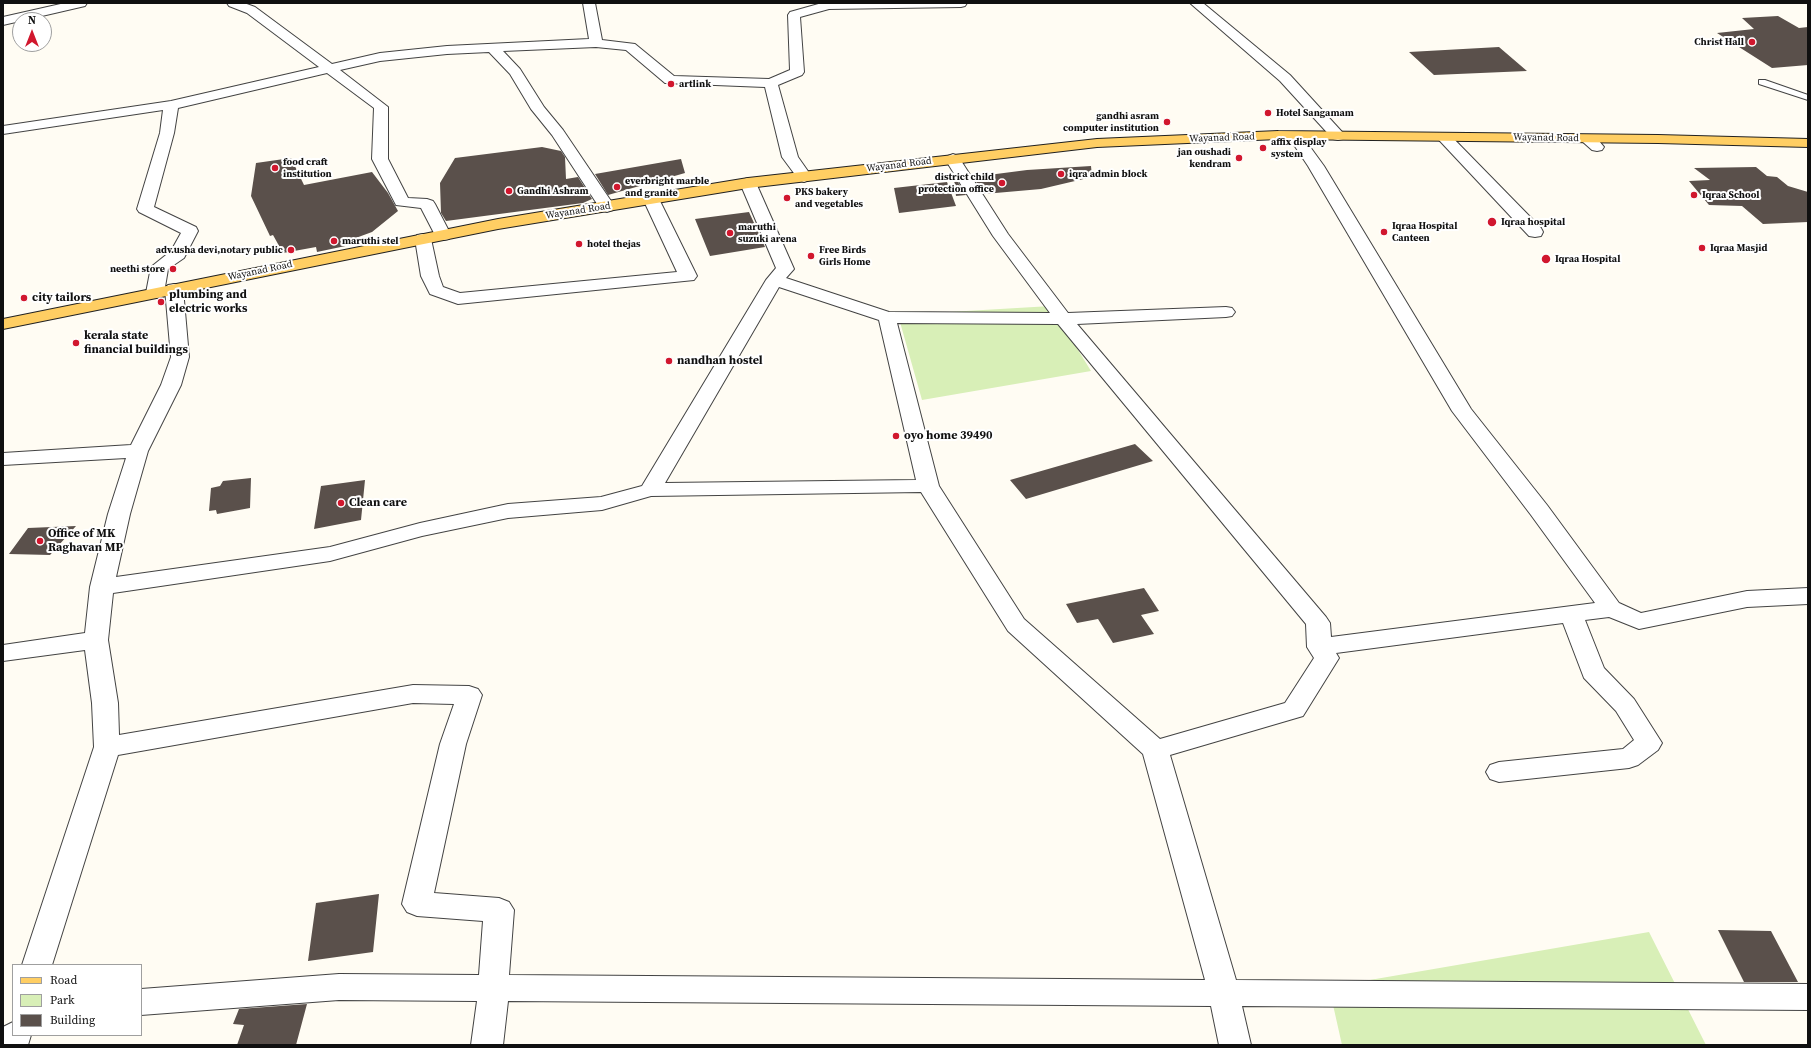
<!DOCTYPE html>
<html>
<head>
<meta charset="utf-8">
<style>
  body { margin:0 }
  #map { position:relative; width:1811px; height:1048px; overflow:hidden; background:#fffcf3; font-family:"Source Serif 4",serif }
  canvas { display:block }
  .frame { position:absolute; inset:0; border:4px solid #101010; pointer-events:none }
  .legend { position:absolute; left:12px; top:964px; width:130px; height:72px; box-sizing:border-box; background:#fff; border:1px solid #9f9f9f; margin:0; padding:5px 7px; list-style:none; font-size:12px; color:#101010 }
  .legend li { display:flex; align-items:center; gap:8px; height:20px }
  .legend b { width:20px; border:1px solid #9f9f9f }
  .north { position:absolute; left:12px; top:12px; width:40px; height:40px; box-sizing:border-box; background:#fff; border:1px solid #9f9f9f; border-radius:50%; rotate:0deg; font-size:11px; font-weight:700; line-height:16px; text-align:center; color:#101010 }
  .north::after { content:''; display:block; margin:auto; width:14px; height:18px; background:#d1172e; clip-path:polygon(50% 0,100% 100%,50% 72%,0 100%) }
</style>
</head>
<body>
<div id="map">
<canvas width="1811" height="1048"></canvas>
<div class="frame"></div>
<ul class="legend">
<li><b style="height:5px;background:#ffce63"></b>Road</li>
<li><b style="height:11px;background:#d8efb7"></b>Park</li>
<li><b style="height:11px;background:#5a504b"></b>Building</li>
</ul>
<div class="north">N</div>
</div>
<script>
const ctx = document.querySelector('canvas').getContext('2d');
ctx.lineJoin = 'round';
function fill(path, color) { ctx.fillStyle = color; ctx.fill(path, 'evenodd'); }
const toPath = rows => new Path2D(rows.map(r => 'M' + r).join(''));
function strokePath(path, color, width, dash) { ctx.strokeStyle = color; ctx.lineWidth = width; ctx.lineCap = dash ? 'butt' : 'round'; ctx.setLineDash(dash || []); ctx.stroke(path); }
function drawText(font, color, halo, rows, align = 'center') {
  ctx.font = font + ' "Source Serif 4",serif'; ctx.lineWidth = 4; ctx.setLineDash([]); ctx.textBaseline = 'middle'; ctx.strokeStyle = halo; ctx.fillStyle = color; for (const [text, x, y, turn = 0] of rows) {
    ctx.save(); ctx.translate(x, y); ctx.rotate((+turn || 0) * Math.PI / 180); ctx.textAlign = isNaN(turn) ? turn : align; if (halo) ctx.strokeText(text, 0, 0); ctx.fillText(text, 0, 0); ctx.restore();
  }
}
fill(toPath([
  [1051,306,1091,371,922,400,898,315],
  [1649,932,1706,1045,1342,1045,1329,987]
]), '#d8efb7');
fill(toPath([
  [1778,16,1799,28,1808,27,1808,65,1772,68,1717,33,1754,29,1742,18],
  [1499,47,1527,71,1434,75,1409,52],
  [542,147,561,151,565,157,566,179,578,177,592,199,583,203,446,221,441,213,440,183,455,158],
  [291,158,304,185,372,172,388,193,398,211,372,232,353,239,355,244,317,252,316,247,283,253,273,235,270,236,251,196,256,163],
  [681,159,685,173,608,195,595,174],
  [1091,166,1092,177,1041,189,984,194,973,177,1027,170],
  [1756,167,1767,176,1777,177,1788,186,1808,192,1808,222,1763,224,1742,206,1709,205,1689,181,1710,180,1694,168],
  [954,179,956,179,966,195,956,196],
  [947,182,956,206,899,213,894,188],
  [749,212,765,247,710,256,695,219],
  [1135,444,1153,461,1026,499,1010,480],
  [251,478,250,508,217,514,216,510,209,511,211,488,220,486,223,481],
  [365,480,361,520,314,529,321,486],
  [76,526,50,555,9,554,28,528],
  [1144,588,1159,611,1141,615,1154,634,1113,643,1098,619,1077,623,1066,604],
  [379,894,373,952,308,961,316,903],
  [1718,930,1771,931,1798,982,1744,982],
  [307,1004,296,1045,237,1045,244,1025,233,1024,239,1009]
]), '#5a504b');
const lane = toPath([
  [1759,80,1765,80,1808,95,1808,100,1759,84,1759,80]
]);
const street = toPath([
  [65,3,87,3,85,6,3,25,3,17,65,3],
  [227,3,244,3,255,7,332,64,380,53,447,46,589,39,583,3,595,3,602,40,635,44,674,76,769,79,790,70,788,15,790,12,822,3,967,3,965,6,961,7,829,9,800,17,804,72,802,75,778,85,798,157,812,177,809,180,804,182,799,180,782,157,765,87,665,83,626,50,596,47,503,51,520,69,544,107,563,130,615,207,613,210,607,212,601,210,552,135,531,109,510,74,489,52,447,54,380,61,340,70,388,107,388,159,408,198,427,199,433,201,435,204,451,235,449,239,443,240,437,239,435,235,421,208,396,205,372,159,374,108,327,73,178,108,174,133,154,207,196,227,198,231,184,258,168,269,164,293,161,297,155,298,149,297,146,293,151,267,171,251,181,233,139,212,137,209,160,133,163,110,3,134,3,126,171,101,319,67,247,13,229,6,227,3],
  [1190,3,1203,3,1290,75,1343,133,1345,136,1343,139,1338,140,1333,139,1280,81,1190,3],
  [1295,132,1300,133,1324,166,1471,409,1547,505,1619,603,1641,613,1747,591,1808,588,1808,604,1747,607,1639,629,1609,617,1585,620,1604,668,1634,699,1662,743,1658,750,1638,765,1629,768,1499,782,1490,779,1486,772,1490,765,1499,762,1623,749,1634,740,1616,711,1584,678,1563,623,1336,653,1339,658,1303,716,1170,755,1236,980,1808,984,1808,1010,1242,1006,1251,1045,1219,1045,1211,1006,508,1001,503,1045,471,1045,477,1001,339,1000,141,1015,141,989,339,974,479,975,483,921,417,916,407,912,402,904,440,744,454,704,413,703,118,755,52,965,22,965,94,747,92,703,85,650,3,661,3,645,85,633,90,587,108,514,126,458,3,465,3,453,131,445,161,385,171,357,165,289,168,285,174,284,180,285,183,289,189,357,181,385,148,451,130,514,116,577,330,547,420,523,508,504,601,497,642,486,766,280,776,268,740,183,742,180,748,178,754,180,756,183,794,269,786,278,889,312,1050,313,993,236,945,159,948,156,953,154,958,156,1008,234,1068,313,1226,307,1232,308,1235,312,1232,316,1226,317,1077,324,1326,617,1330,623,1331,637,1595,603,1531,515,1452,411,1308,166,1288,136,1290,133,1295,132],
  [779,287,879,320,916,480,665,483,779,287],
  [897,323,1058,324,1306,624,1307,647,1314,658,1285,703,1160,739,1024,619,939,486,897,323],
  [921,492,1008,631,1143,754,1205,980,509,975,514,910,509,902,499,898,434,893,466,744,482,695,478,689,469,686,413,685,119,735,118,703,108,640,113,593,330,561,422,536,508,518,602,510,651,496,921,492],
  [1444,133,1449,134,1541,228,1543,232,1541,236,1535,237,1529,236,1439,140,1437,137,1439,134,1444,133],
  [1593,135,1598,136,1600,139,1599,141,1604,147,1602,150,1597,151,1592,150,1583,142,1588,136,1593,135],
  [651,194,657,196,659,199,697,276,694,280,458,304,430,294,421,276,415,239,417,235,423,234,429,235,431,239,439,276,443,287,460,293,677,272,643,199,645,196,651,194],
  [13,1022,13,1035,31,1035,28,1045,3,1045,3,1027,13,1022]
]);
const primary = toPath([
  [1278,131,1658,135,1808,139,1808,147,1658,143,1278,139,1097,147,748,188,498,229,3,329,3,319,498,219,748,178,1097,139,1278,131]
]);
strokePath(lane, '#434343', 2);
strokePath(street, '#434343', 2);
strokePath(primary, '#212121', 2);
fill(lane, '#fff');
fill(street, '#fff');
fill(primary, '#ffce63');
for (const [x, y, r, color] of [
  [1752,42,4,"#d1172e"],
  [671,84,4,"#d1172e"],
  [1268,113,4,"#d1172e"],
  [1167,122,4,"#d1172e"],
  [1263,148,4,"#d1172e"],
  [1239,158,4,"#d1172e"],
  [275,168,4,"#d1172e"],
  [1061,174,4,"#d1172e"],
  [1002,183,4,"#d1172e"],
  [617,187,4,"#d1172e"],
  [509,191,4,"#d1172e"],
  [1694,195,4,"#d1172e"],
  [787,198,4,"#d1172e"],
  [1492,222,5,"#d1172e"],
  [1384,232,4,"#d1172e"],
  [730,233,4,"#d1172e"],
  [334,241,4,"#d1172e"],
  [579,244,4,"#d1172e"],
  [1702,248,4,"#d1172e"],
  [291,250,4,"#d1172e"],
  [811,256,4,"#d1172e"],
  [1546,259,5,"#d1172e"],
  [173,269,4,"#d1172e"],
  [24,298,4,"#d1172e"],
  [161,302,4,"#d1172e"],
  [76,343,4,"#d1172e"],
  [669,361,4,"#d1172e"],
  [896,436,4,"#d1172e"],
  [341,503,4,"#d1172e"],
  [40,541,4,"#d1172e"]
]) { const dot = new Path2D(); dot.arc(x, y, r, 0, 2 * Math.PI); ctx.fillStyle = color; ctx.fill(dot); strokePath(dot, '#fff', 1.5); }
drawText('bold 10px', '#101010', '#fff', [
  ["Christ Hall",1744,42,"right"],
  ["artlink",679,84],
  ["Hotel Sangamam",1276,113],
  ["gandhi asram",1159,116,"right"],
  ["computer institution",1159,128,"right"],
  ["affix display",1271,142],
  ["system",1271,154],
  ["jan oushadi",1231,152,"right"],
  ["kendram",1231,164,"right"],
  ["food craft",283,162],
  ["institution",283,174],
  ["iqra admin block",1069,174],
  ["district child",994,177,"right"],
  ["protection office",994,189,"right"],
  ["everbright marble",625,181],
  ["and granite",625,193],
  ["Gandhi Ashram",517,191],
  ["PKS bakery",795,192],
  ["and vegetables",795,204],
  ["Iqraa School",1702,195],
  ["Iqraa hospital",1501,222],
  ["Iqraa Hospital",1392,226],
  ["Canteen",1392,238],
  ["maruthi",738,227],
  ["suzuki arena",738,239],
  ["maruthi stel",342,241],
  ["hotel thejas",587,244],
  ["Iqraa Masjid",1710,248],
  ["adv.usha devi,notary public",283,250,"right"],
  ["Free Birds",819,250],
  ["Girls Home",819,262],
  ["Iqraa Hospital",1555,259],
  ["neethi store",165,269,"right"]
], 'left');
drawText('10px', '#101010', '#fff', [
  ["Wayanad Road",1222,138,-2],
  ["Wayanad Road",1546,138,1],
  ["Wayanad Road",899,165,-7],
  ["Wayanad Road",578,211,-9],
  ["Wayanad Road",260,271,-12]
]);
drawText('bold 12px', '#101010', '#fff', [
  ["plumbing and",169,295],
  ["electric works",169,309],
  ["city tailors",32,298],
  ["kerala state",84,336],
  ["financial buildings",84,350],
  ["nandhan hostel",677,361],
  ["oyo home 39490",904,436],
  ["Clean care",349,503],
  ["Office of MK",48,534],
  ["Raghavan MP",48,548]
], 'left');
</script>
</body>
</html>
